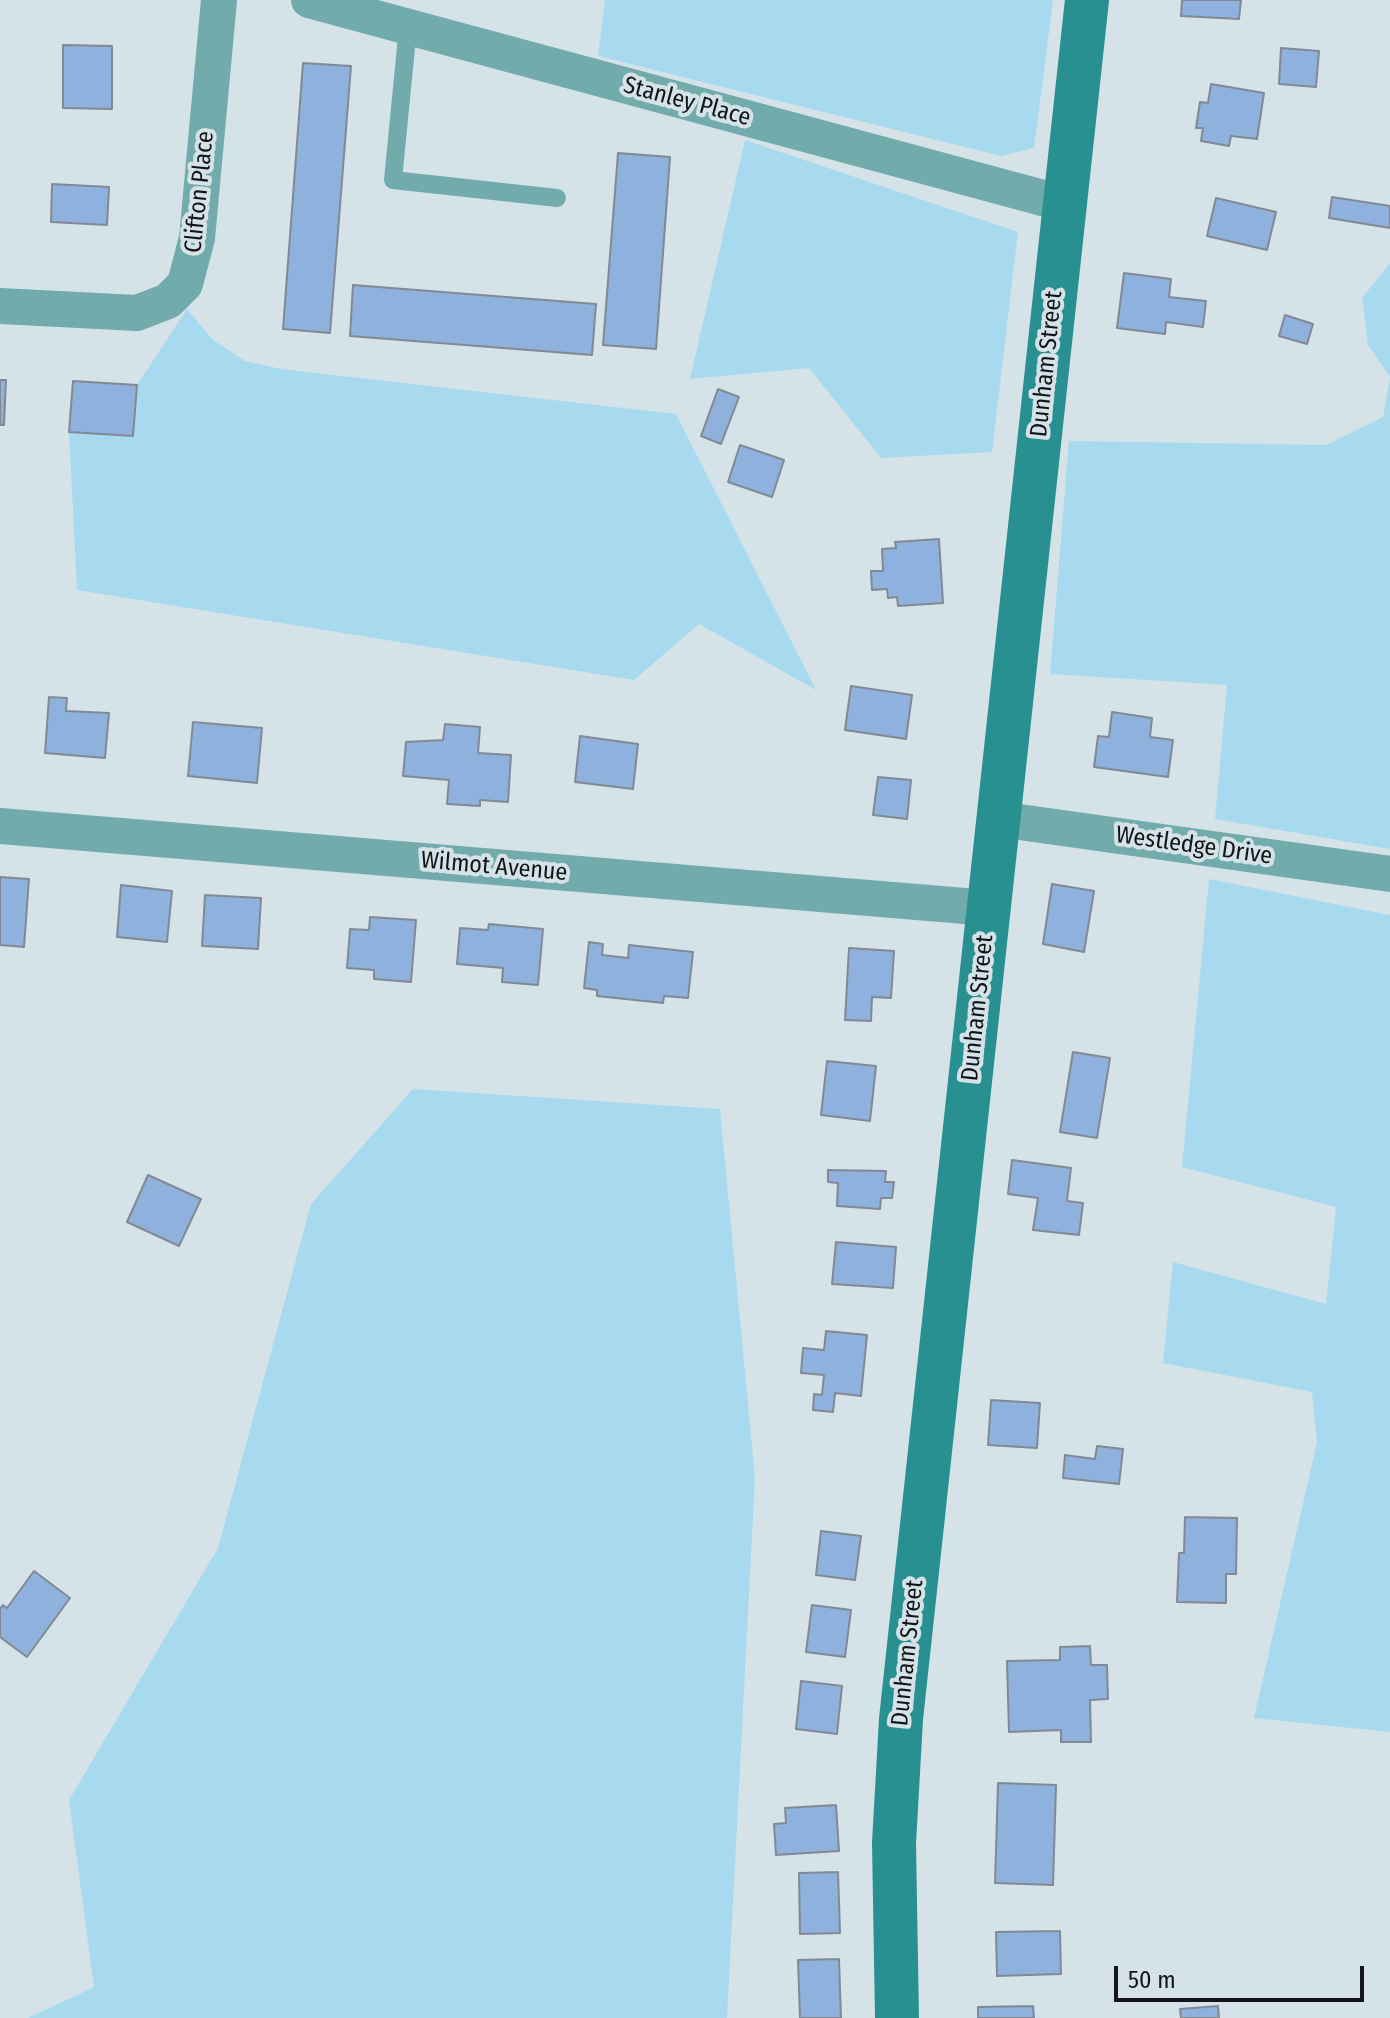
<!DOCTYPE html>
<html>
<head>
<meta charset="utf-8">
<style>
  body { margin:0 }
  #map { position:relative; width:1390px; height:2018px; overflow:hidden; background:#d5e3e9; font-family:"Fira Sans Condensed",sans-serif }
  canvas { display:block }
  .scale { position:absolute; left:1114px; top:1966px; width:250px; height:36px; box-sizing:border-box; border:4px solid #121618; border-top:0; padding-left:10px; font-size:24px; line-height:28px; white-space:nowrap; color:#121618; -webkit-text-stroke:6px #d5e3e9; paint-order:stroke }
</style>
</head>
<body>
<div id="map">
<canvas width="1390" height="2018"></canvas>
<div class="scale">50 m</div>
</div>
<script>
const ctx = document.querySelector('canvas').getContext('2d');
ctx.lineJoin = 'round';
function fill(path, color) { ctx.fillStyle = color; ctx.fill(path, 'evenodd'); }
const toPath = rows => new Path2D(rows.map(r => 'M' + r).join(''));
function strokePath(path, color, width, dash) { ctx.strokeStyle = color; ctx.lineWidth = width; ctx.lineCap = dash ? 'butt' : 'round'; ctx.setLineDash(dash || []); ctx.stroke(path); }
function drawText(font, color, halo, rows, align = 'center') {
  ctx.font = font + ' "Fira Sans Condensed",sans-serif'; ctx.lineWidth = 8; ctx.setLineDash([]); ctx.textBaseline = 'middle'; ctx.strokeStyle = halo; ctx.fillStyle = color; for (const [text, x, y, turn = 0] of rows) {
    ctx.save(); ctx.translate(x, y); ctx.rotate((+turn || 0) * Math.PI / 180); ctx.textAlign = isNaN(turn) ? turn : align; if (halo) ctx.strokeText(text, 0, 0); ctx.fillText(text, 0, 0); ctx.restore();
  }
}
fill(toPath([
  [605,0,1050,0,1053,1,1034,148,1001,156,598,56],
  [745,140,1018,232,992,452,881,458,809,368,690,379],
  [1390,263,1390,849,1215,819,1227,685,1050,674,1069,441,1326,445,1383,417,1390,377,1368,345,1362,298],
  [187,309,213,340,245,361,281,369,676,414,816,690,699,624,634,680,77,590,69,432,133,436,137,385],
  [1209,879,1390,915,1390,1732,1254,1718,1317,1442,1312,1392,1163,1363,1173,1262,1326,1304,1336,1207,1182,1167],
  [413,1089,720,1109,755,1478,727,2018,28,2018,94,1987,69,1800,218,1548,311,1204]
]), '#a7daef');
const building = toPath([
  [1182,0,1241,0,1239,19,1181,16,1182,0],
  [63,45,112,46,112,109,63,108,63,45],
  [1281,48,1319,51,1316,87,1279,84,1281,48],
  [303,63,351,66,330,333,283,329,303,63],
  [1211,84,1264,93,1257,139,1231,136,1229,146,1201,141,1203,128,1196,128,1200,102,1208,103,1211,84],
  [618,153,670,157,656,349,603,345,618,153],
  [52,184,109,187,107,225,51,222,52,184],
  [1332,197,1390,206,1390,228,1329,218,1332,197],
  [1216,198,1276,212,1267,250,1207,236,1216,198],
  [1124,273,1171,279,1169,297,1206,301,1203,327,1166,322,1165,334,1117,328,1124,273],
  [353,285,596,304,592,355,350,336,353,285],
  [1285,315,1313,324,1307,344,1279,336,1285,315],
  [0,380,6,380,4,425,0,425,0,380],
  [73,381,137,385,133,436,69,432,73,381],
  [718,389,739,397,721,444,701,436,718,389],
  [740,445,784,460,772,497,728,482,740,445],
  [939,539,943,603,898,606,897,597,888,598,887,589,872,590,871,571,883,571,882,549,896,548,895,542,939,539],
  [851,686,912,695,906,739,845,730,851,686],
  [49,697,67,698,66,711,109,713,105,758,45,753,49,697],
  [1112,712,1152,718,1150,737,1173,740,1168,777,1094,767,1098,736,1109,737,1112,712],
  [193,722,262,728,257,783,188,776,193,722],
  [445,724,480,727,478,753,511,755,508,802,480,800,480,806,447,804,449,780,403,776,406,742,443,740,445,724],
  [580,736,638,744,633,789,575,782,580,736],
  [878,777,911,780,907,819,873,815,878,777],
  [0,877,29,879,24,947,0,945,0,877],
  [1052,884,1094,891,1084,952,1043,944,1052,884],
  [121,885,172,891,167,942,117,937,121,885],
  [205,895,261,898,258,949,202,946,205,895],
  [370,917,416,920,411,982,374,979,374,970,347,968,350,929,369,930,370,917],
  [489,924,543,929,538,985,502,982,503,968,457,964,460,928,488,930,489,924],
  [589,942,603,944,602,955,628,958,629,945,693,952,688,998,664,996,663,1003,597,996,597,990,584,988,589,942],
  [849,948,894,951,891,998,872,997,871,1021,845,1020,849,948],
  [1073,1052,1110,1058,1097,1138,1060,1132,1073,1052],
  [827,1061,876,1066,870,1121,821,1115,827,1061],
  [1012,1160,1071,1168,1067,1201,1083,1203,1079,1235,1033,1230,1038,1198,1008,1194,1012,1160],
  [828,1170,886,1171,885,1182,894,1182,892,1198,881,1198,880,1209,837,1206,838,1183,828,1182,828,1170],
  [148,1175,201,1199,179,1246,127,1222,148,1175],
  [836,1242,896,1247,893,1288,832,1284,836,1242],
  [826,1331,867,1335,861,1396,835,1393,833,1412,813,1410,814,1394,822,1395,824,1375,801,1373,803,1348,824,1350,826,1331],
  [991,1400,1040,1403,1037,1448,988,1445,991,1400],
  [1097,1446,1123,1449,1119,1484,1063,1478,1065,1455,1095,1459,1097,1446],
  [1185,1517,1237,1518,1236,1574,1226,1574,1226,1603,1177,1602,1179,1553,1184,1553,1185,1517],
  [821,1531,861,1536,855,1580,816,1575,821,1531],
  [34,1571,70,1598,27,1657,0,1637,0,1609,3,1605,7,1608,34,1571],
  [812,1605,851,1610,845,1657,806,1652,812,1605],
  [1090,1646,1091,1665,1107,1665,1108,1699,1090,1700,1091,1742,1061,1742,1061,1730,1009,1732,1007,1661,1060,1660,1060,1647,1090,1646],
  [801,1681,842,1686,837,1734,796,1729,801,1681],
  [998,1783,1056,1785,1053,1885,995,1883,998,1783],
  [836,1805,839,1851,776,1855,774,1824,786,1823,785,1808,836,1805],
  [838,1872,840,1933,800,1934,799,1873,838,1872],
  [1060,1931,1061,1974,997,1976,996,1932,1060,1931],
  [839,1959,841,2018,800,2018,798,1960,839,1959],
  [1033,2006,1034,2018,978,2018,978,2007,1033,2006],
  [1218,2006,1219,2018,1181,2018,1180,2009,1218,2006]
]);
fill(building, '#8eb1dd');
strokePath(building, '#828993', 2);
strokePath(toPath([
  [408,27,393,180,557,198]
]), '#71abab', 18);
strokePath(toPath([
  [309,0,1065,204],
  [0,306,137,313,168,301,185,284,197,238,219,0],
  [998,819,1390,874],
  [0,826,989,908]
]), '#71abab', 36);
strokePath(toPath([
  [897,2018,894,1843,901,1719,1087,0]
]), '#289091', 44);
drawText('24px', '#121618', '#d5e3e9', [
  ["Stanley Place",687,102,15],
  ["Clifton Place",200,192,-84],
  ["Dunham Street",1047,364,-84],
  ["Westledge Drive",1194,846,8],
  ["Wilmot Avenue",494,867,5],
  ["Dunham Street",978,1008,-84],
  ["Dunham Street",908,1653,-84]
]);
</script>
</body>
</html>
